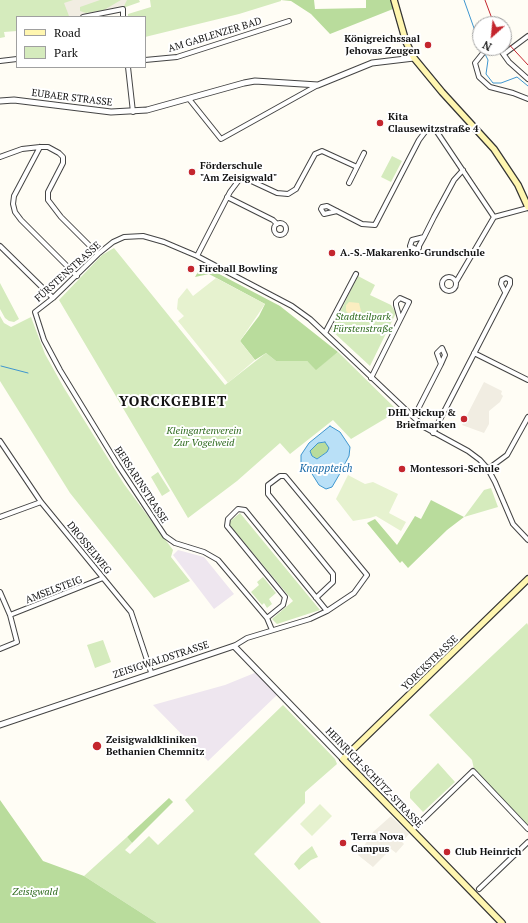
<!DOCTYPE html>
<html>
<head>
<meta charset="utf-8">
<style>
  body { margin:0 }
  #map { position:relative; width:528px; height:923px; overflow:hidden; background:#fffdf5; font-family:"PT Serif",serif }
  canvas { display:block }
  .legend { position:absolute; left:16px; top:16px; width:130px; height:52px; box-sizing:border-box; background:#fff; border:1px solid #a0a0a0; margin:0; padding:5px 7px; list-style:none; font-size:12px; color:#111 }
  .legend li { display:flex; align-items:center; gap:8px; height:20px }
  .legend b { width:20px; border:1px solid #a0a0a0 }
  .north { position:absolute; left:472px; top:16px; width:40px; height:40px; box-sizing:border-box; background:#fff; border:1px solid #a0a0a0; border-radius:50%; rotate:207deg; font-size:11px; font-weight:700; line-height:16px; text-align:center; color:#111 }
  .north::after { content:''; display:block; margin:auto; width:14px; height:18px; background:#c4262e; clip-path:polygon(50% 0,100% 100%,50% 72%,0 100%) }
</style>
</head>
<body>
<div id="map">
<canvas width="528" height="923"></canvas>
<ul class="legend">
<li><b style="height:5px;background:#fff6b0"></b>Road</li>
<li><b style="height:11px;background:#d5ebbd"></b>Park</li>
</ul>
<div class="north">N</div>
</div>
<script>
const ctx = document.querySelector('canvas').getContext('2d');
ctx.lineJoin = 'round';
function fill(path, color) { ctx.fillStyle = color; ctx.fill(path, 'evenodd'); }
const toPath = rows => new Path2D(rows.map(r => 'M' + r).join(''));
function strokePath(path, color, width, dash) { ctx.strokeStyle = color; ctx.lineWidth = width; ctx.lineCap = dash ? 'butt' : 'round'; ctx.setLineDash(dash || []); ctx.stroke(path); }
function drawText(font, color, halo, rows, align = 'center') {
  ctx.font = font + ' "PT Serif",serif'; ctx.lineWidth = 4; ctx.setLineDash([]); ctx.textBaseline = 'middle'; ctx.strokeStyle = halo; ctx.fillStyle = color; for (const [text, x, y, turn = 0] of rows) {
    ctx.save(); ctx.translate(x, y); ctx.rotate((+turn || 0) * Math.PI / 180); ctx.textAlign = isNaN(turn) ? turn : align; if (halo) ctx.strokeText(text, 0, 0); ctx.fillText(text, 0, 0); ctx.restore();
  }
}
fill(toPath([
  [178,550,204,557,234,594,214,609,173,555],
  [257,672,278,694,208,761,153,705,225,685]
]), '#eee6ef');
fill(toPath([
  [0,0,139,0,140,2,123,8,80,17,17,17,17,31,4,32,5,37,0,38],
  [150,0,281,0,281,1,239,14,145,37,145,17,128,17,128,14,151,7],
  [392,156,402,161,391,182,381,177],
  [114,248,225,385,266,353,276,361,307,361,316,369,338,352,398,411,351,439,333,420,290,454,280,443,237,481,188,518,59,300,102,255],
  [358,276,375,285,370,295,391,305,396,313,370,366,331,330],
  [0,283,19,319,14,322,9,321,5,318,0,309],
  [0,316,4,323,11,327,31,317,45,354,64,388,124,484,173,550,171,557,190,581,154,598,70,493,0,381],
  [158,472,170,491,162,496,151,477],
  [491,488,498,507,464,517,484,490],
  [240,513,320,610,277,624,272,619,293,601,228,523],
  [263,577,276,593,269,599,272,604,267,608,264,603,262,605,251,592,259,585,257,582],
  [527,623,528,625,528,825,474,769,472,760,429,715],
  [103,640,111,662,95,668,87,645],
  [283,705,335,759,337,764,305,792,305,803,254,854,321,923,157,923,84,876,127,837,132,843,125,850,130,854,149,836,158,845,194,811,185,800],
  [438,763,455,782,423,812,410,798,410,792],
  [312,846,318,857,311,860,299,870,294,864,301,855]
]), '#d5ebbd');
fill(toPath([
  [281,0,314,0,315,9,366,8,366,0,393,0,393,9,330,34,311,14,291,1],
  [202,265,280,306,338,352,316,370,307,361,276,361,266,353,255,360,240,341,259,316,265,304,209,274,195,277],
  [325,442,330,448,327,452,317,459,312,456,309,451,318,443],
  [431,500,464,517,447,530,408,568,402,561,400,563,367,523,375,519,397,545,415,516,421,519],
  [169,798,173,802,132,843,127,837],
  [0,800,43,861,84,876,157,923,0,923]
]), '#b9dc9c');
fill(toPath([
  [349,302,359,303,361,311,359,315,354,315,352,313,349,314,346,311,346,305]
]), '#fbeec1');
fill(toPath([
  [216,278,265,304,240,341,255,360,228,383,178,321,184,316,177,309,178,299,187,288,193,296],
  [348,475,365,484,373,482,398,494,389,513,406,522,401,531,376,516,370,518,353,521,336,499],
  [320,804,332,816,312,836,300,824]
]), '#e6f2cf');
fill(toPath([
  [73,0,100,0,80,7,80,11,86,13,104,10,121,0,127,0,123,8,80,17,69,16,64,3],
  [484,382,502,391,501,394,503,396,500,402,489,411,489,424,484,433,462,425],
  [391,816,409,834,402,842,404,844,396,853,391,849,373,867,358,855,373,832]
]), '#f1ede2');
const water = toPath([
  [330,426,340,432,350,447,349,456,339,475,332,487,326,489,319,485,309,469,301,463,301,455,309,443,330,426],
  [325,442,329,448,327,452,317,459,312,456,310,451,318,443,325,442]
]);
fill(water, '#b9e0f7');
strokePath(water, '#3f96cf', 1);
strokePath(toPath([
  [464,0,480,45],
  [485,54,488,60,486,74,493,83,501,83,517,77,528,86],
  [1,366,28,373]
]), '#3f96cf', 1);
const minor = toPath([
  [83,17,123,9,123,17],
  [487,48,475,63,479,77,490,87,513,93,528,99],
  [499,48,509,62,528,79],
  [504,54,528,36],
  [145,60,177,57,289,21],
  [0,61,17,59],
  [128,67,133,112],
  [189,99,221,139,318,85],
  [40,147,14,196,13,204,15,212,21,220,77,276],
  [0,157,22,149,40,147,48,147,59,153,63,157,63,163,48,192,48,200,61,217,98,254],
  [349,183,364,153],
  [227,197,273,220,277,224],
  [337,211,324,214,321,209,322,207,327,206,362,224,375,225,419,140,425,132,432,128,437,132,494,217],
  '274 229a6 6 0 1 1 12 0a6 6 0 1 1-12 0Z',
  [424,237,412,240,410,246,416,249,419,248,419,246,424,237,434,217,454,180,463,170],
  [0,246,53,298],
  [197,256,230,192,239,180,247,179,277,193,288,194,296,189,315,154,322,151,357,167],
  '442 284a7 7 0 1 1 14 0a7 7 0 1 1-14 0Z',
  [456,282,494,217,528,208],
  [325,333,356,274],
  [474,353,528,380],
  [371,378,409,302,400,298,396,302,396,305,400,319],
  [414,417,441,364,445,355,442,348,437,353,441,364],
  [433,433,510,284,510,280,506,278,502,280,501,284,505,292],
  [0,441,41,502,131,612,151,672],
  [488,469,507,455,528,417],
  [0,517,41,502],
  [0,592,10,615],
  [267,618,283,605,285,597,227,526,228,519,238,509,245,510,327,611],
  [272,630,267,618,218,560,204,552,175,543,165,536,118,465,60,370,44,340,35,312,53,298,98,254,113,242,124,237,143,236,164,242,197,256,292,306,310,319,424,427,468,451,480,460,488,469,495,482,513,524,528,540],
  [234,646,247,638,310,619,327,611,354,593,367,575,285,476,280,476,268,485,268,494,333,574,333,582,316,598],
  [0,649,17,642,10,615,103,578],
  [412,830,473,771,528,829],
  [479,889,528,842]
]);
const tertiary = toPath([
  [0,101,14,100,111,112,147,110,244,83,255,81,318,85,372,63,414,58],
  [0,725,234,646,343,759]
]);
const secondary = toPath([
  [394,0,406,42,414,58,442,92,494,149,518,185,528,207],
  [502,923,343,759,528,579]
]);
strokePath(minor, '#444', 6);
strokePath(tertiary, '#444', 7);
strokePath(secondary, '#333', 8);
strokePath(minor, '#fff', 4);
strokePath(tertiary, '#fff', 5);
strokePath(secondary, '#fff6b0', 5.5);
strokePath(toPath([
  [485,0,494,24],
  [504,39,528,65]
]), '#c4262e', 1);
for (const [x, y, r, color] of [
  [428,45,4,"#c4262e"],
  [380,123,4,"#c4262e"],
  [192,172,4,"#c4262e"],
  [332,253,4,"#c4262e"],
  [191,269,4,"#c4262e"],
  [464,419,4,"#c4262e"],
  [402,469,4,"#c4262e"],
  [97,746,5,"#c4262e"],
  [343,843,4,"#c4262e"],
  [447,852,4,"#c4262e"]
]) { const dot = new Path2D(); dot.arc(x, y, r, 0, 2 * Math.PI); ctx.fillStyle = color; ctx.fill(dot); strokePath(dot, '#fff', 1.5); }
drawText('10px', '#111', '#fff', [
  ["AM GABLENZER BAD",215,35,-17],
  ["EUBAER STRASSE",72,98,7],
  ["FÜRSTENSTRASSE",68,272,-42],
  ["BERSARINSTRASSE",141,485,57],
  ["DROSSELWEG",89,548,51],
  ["AMSELSTEIG",54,590,-21],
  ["ZEISIGWALDSTRASSE",161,660,-18],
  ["YORCKSTRASSE",430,663,-44],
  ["HEINRICH-SCHÜTZ-STRASSE",374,778,46]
]);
drawText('bold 10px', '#111', '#fff', [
  ["Königreichssaal",420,39,"right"],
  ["Jehovas Zeugen",420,51,"right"],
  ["Kita",388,117],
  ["Clausewitzstraße 4",388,129],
  ["Förderschule",200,166],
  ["\"Am Zeisigwald\"",200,178],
  ["A.-S.-Makarenko-Grundschule",340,253],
  ["Fireball Bowling",199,269],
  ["DHL Pickup &",456,413,"right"],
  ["Briefmarken",456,425,"right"],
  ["Montessori-Schule",410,469],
  ["Zeisigwaldkliniken",106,740],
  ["Bethanien Chemnitz",106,752],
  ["Terra Nova",351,837],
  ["Campus",351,849],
  ["Club Heinrich",455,852]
], 'left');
drawText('italic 10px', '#2f6b1f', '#fff', [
  ["Stadtteilpark",363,317],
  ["Fürstenstraße",363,329],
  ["Kleingartenverein",204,431],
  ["Zur Vogelweid",204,443],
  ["Zeisigwald",35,892]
]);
drawText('italic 11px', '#1768a6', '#fff', [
  ["Knappteich",326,469]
]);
ctx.letterSpacing = '1px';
drawText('bold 14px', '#111', '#fff', [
  ["YORCKGEBIET",173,402]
]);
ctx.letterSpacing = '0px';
</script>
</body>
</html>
